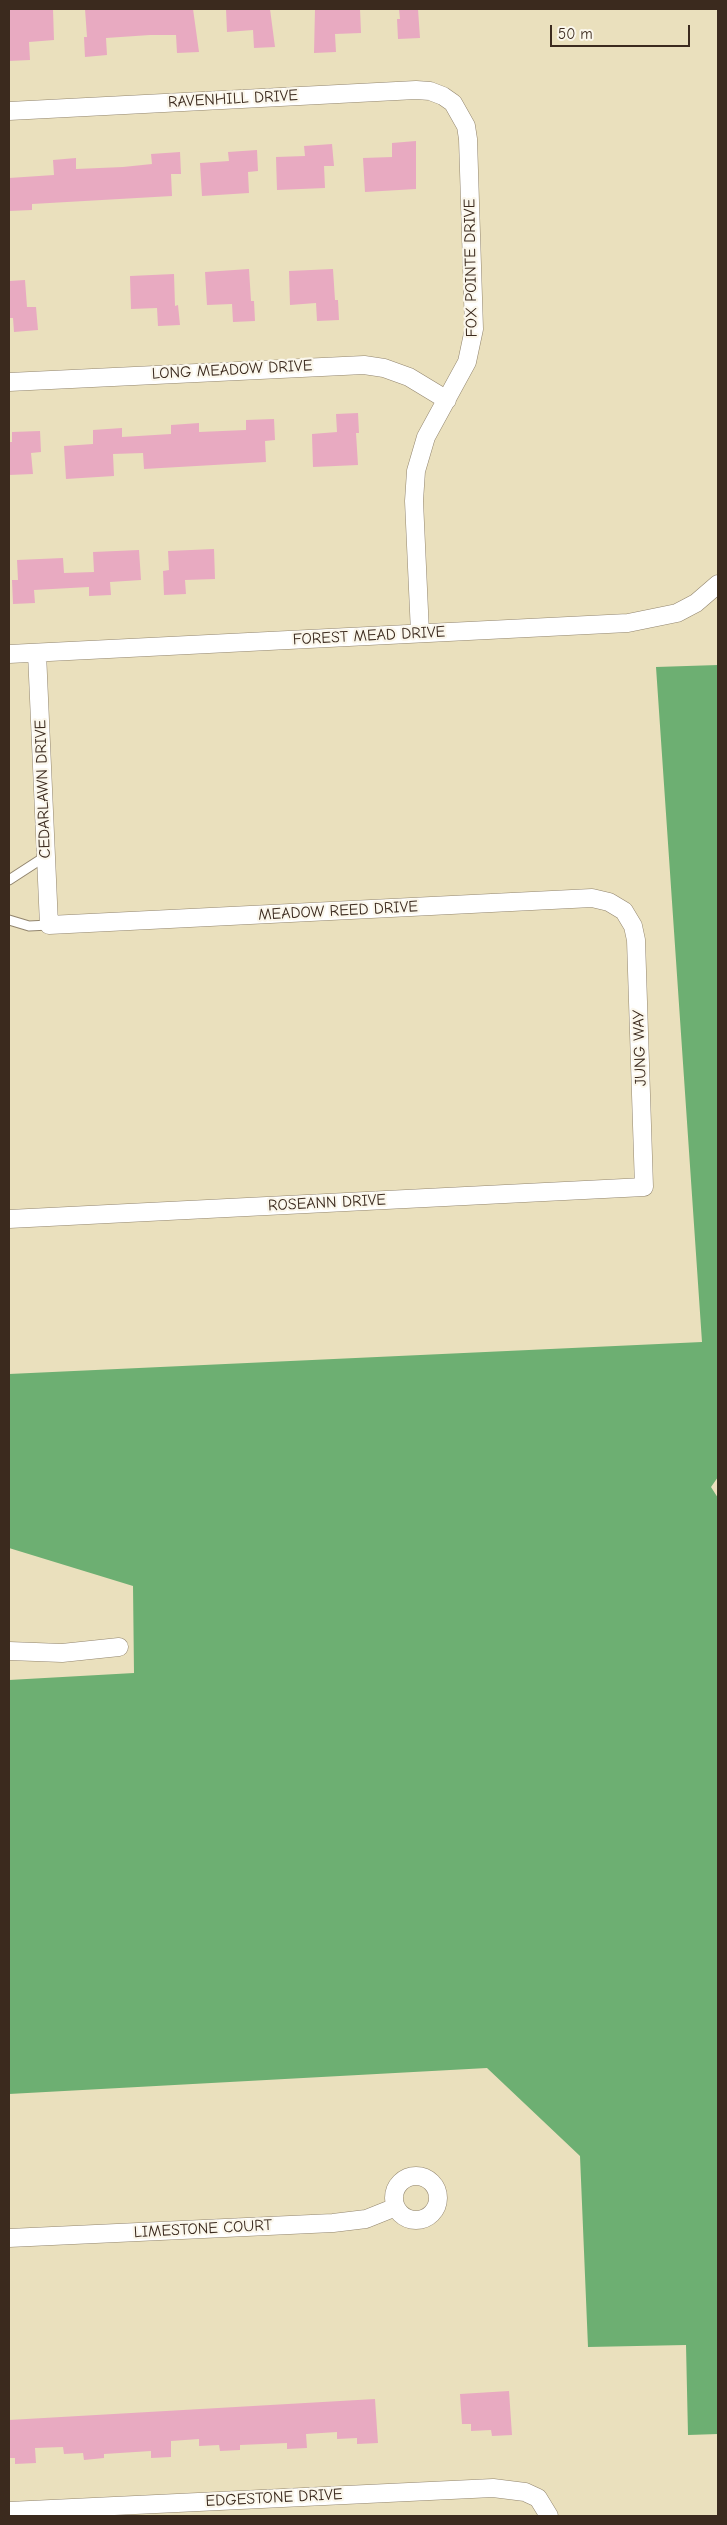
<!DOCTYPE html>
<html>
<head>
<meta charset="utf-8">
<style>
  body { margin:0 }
  #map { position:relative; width:727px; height:2525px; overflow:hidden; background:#eae0bd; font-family:"Comic Neue",sans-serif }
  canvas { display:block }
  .frame { position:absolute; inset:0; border:10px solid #3b2a1e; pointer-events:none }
  .scale { position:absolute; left:550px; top:25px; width:140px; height:22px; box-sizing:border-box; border:2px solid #3b2a1e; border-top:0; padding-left:6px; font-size:15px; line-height:18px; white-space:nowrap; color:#3b2a1e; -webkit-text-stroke:4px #fbf7ec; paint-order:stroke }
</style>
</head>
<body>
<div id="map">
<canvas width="727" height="2525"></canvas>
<div class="frame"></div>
<div class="scale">50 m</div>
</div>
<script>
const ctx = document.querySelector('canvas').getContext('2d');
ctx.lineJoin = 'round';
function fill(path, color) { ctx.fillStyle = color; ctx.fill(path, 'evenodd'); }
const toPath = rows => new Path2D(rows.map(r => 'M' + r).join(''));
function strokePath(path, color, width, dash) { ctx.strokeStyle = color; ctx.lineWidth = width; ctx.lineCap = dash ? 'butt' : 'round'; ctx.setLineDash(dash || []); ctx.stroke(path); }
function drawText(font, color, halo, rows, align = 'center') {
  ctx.font = font + ' "Comic Neue",sans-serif'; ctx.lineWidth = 4.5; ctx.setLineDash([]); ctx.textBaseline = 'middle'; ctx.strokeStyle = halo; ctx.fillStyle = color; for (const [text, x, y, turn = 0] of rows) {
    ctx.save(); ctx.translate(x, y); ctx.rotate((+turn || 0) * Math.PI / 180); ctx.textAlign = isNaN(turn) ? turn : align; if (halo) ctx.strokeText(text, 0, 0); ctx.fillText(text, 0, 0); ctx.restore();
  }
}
fill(toPath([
  [718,665,718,1477,711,1487,718,1498,718,2434,688,2435,686,2345,588,2347,580,2156,487,2068,9,2094,9,1680,134,1673,133,1586,9,1548,9,1374,702,1342,656,667]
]), '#6daf72');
fill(toPath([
  [9,9,53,9,54,40,29,42,30,60,9,61],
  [85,9,193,9,199,52,177,53,176,35,150,35,106,38,107,55,85,57,84,37,87,37],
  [226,9,270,9,275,47,254,48,253,30,227,32],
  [315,9,360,9,361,33,335,34,336,52,314,53],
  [399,9,418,9,420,38,398,39,397,19,400,19],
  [416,141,416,189,365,192,363,158,392,157,392,143],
  [332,144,334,166,324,166,325,188,277,190,276,157,305,156,304,146],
  [257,150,258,171,248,172,249,193,202,196,200,163,229,161,228,152],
  [180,152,181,174,171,174,172,196,32,204,32,210,9,211,9,178,54,175,53,160,76,158,76,169,123,167,152,164,151,154],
  [249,269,251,301,254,301,255,321,233,322,232,304,207,305,205,272],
  [333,269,335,300,338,300,339,320,317,321,316,303,290,305,289,271],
  [174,274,175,306,178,305,180,325,158,326,157,308,131,309,130,276],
  [25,280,27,307,36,307,38,330,14,332,13,318,9,318,9,281],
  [358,413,359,433,356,433,358,465,313,467,312,434,337,432,336,414],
  [274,419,275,440,265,441,266,462,144,469,143,453,113,454,114,476,66,479,64,446,93,444,93,430,122,428,122,437,171,434,171,425,199,423,199,432,246,430,246,420],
  [40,431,41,452,31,453,33,474,9,475,9,442,12,442,12,432],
  [214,549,215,579,185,580,186,594,164,595,163,571,169,570,168,551],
  [139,550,141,580,110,582,111,595,89,596,89,587,34,590,35,603,13,604,12,580,18,580,17,560,63,558,64,573,94,572,93,552],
  [509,2391,512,2435,492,2436,491,2430,471,2431,471,2424,462,2424,460,2394],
  [375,2399,378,2443,357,2444,357,2438,337,2439,337,2432,306,2434,307,2448,287,2449,287,2443,240,2445,240,2450,220,2451,219,2445,199,2446,199,2439,171,2441,171,2457,151,2458,151,2451,104,2454,104,2458,84,2460,83,2453,64,2454,63,2447,35,2448,36,2463,15,2464,15,2458,9,2458,9,2420]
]), '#e8aac1');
const service = toPath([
  [9,880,46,856],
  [9,920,29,926,49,925]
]);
const minor = toPath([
  [9,111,416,90,430,91,443,96,453,103,466,126,468,139,474,329,467,362,426,437,416,471,414,501,420,633],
  [9,382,364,365,384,368,409,377,447,400],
  [9,654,628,623,677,613,696,603,718,584],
  [9,1219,644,1187,636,940,633,926,624,911,609,902,592,898,49,925,37,653],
  [9,1651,62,1653,119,1647],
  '394 2198a22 22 0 1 1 44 0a22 22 0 1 1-44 0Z',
  [9,2238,333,2223,366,2219,396,2207],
  [9,2511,493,2488,525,2492,538,2498,549,2516]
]);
strokePath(service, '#92856e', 11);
strokePath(minor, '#92856e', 19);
strokePath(service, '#fff', 9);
strokePath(minor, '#fff', 18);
drawText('16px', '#3b2a1e', '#fbf7ec', [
  ["RAVENHILL DRIVE",233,99,-3],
  ["FOX POINTE DRIVE",471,268,-91],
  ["LONG MEADOW DRIVE",232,370,-3],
  ["FOREST MEAD DRIVE",369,636,-3],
  ["CEDARLAWN DRIVE",43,789,-92],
  ["MEADOW REED DRIVE",338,911,-3],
  ["JUNG WAY",640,1048,-92],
  ["ROSEANN DRIVE",327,1203,-3],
  ["LIMESTONE COURT",203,2229,-3],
  ["EDGESTONE DRIVE",274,2498,-3]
]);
</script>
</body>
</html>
